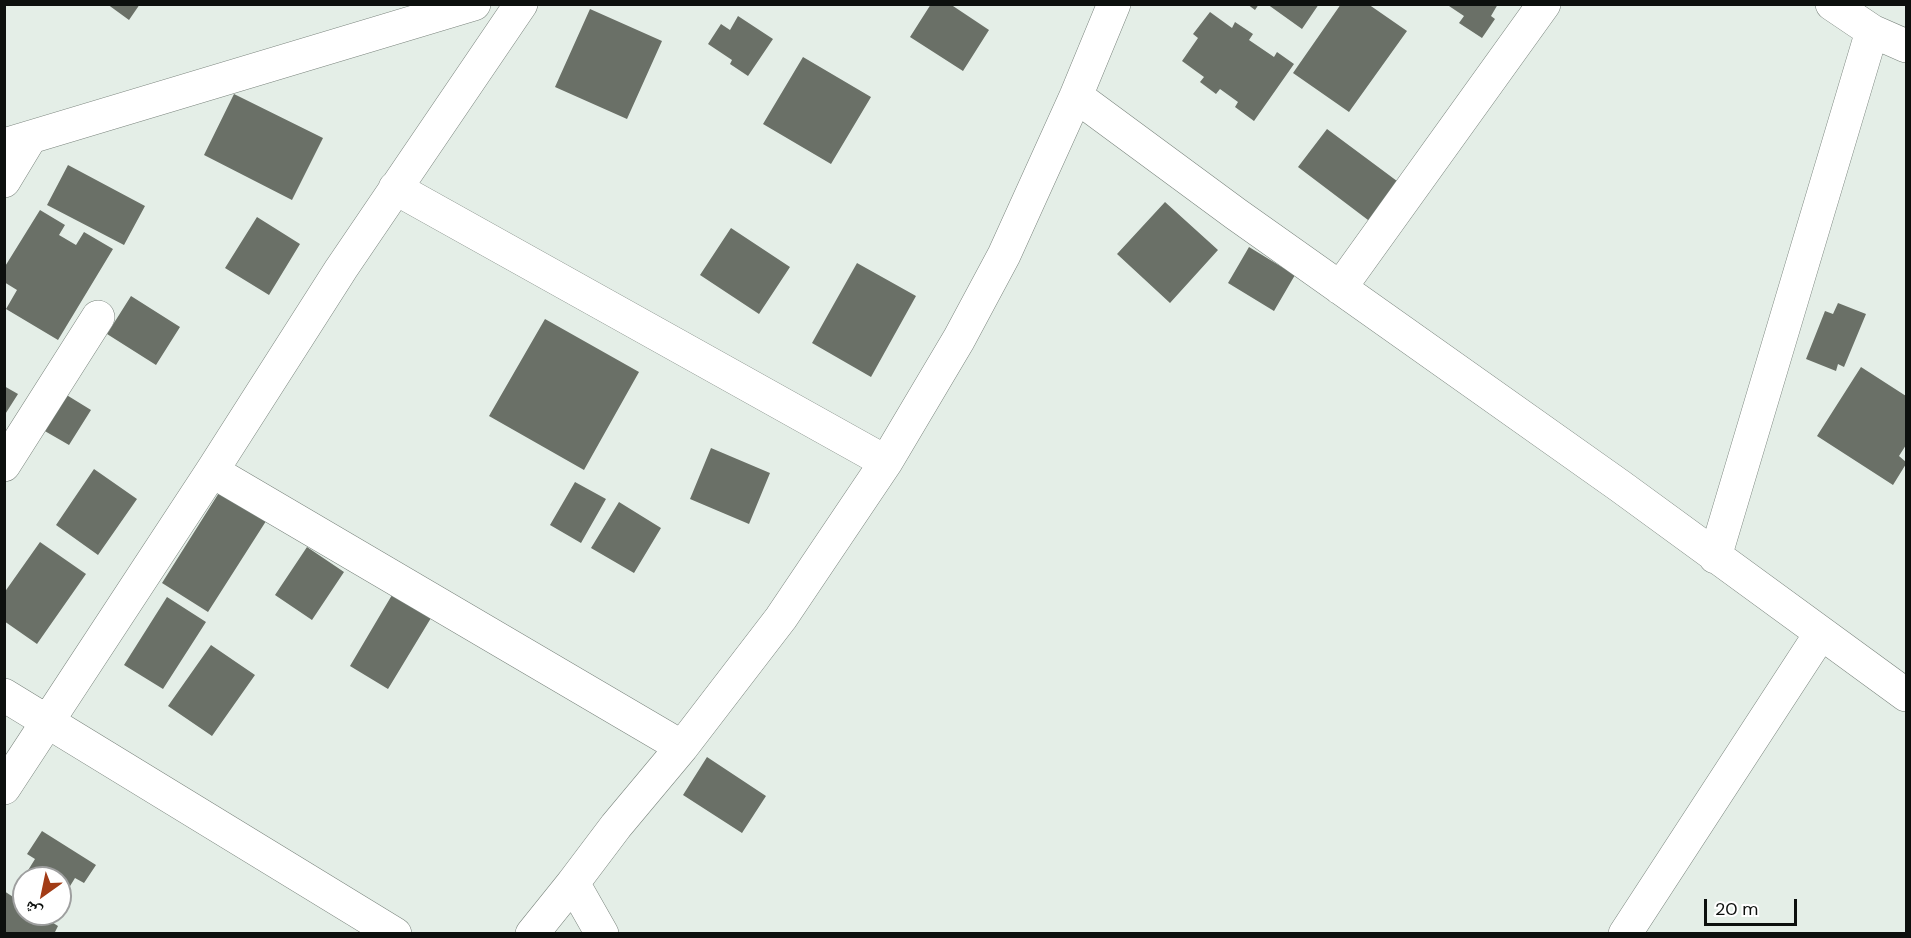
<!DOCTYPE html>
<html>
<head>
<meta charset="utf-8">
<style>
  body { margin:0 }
  #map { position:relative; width:1911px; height:938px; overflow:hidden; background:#e4eee7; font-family:"DM Sans","Noto Naskh Arabic",sans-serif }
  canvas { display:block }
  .frame { position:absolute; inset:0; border:6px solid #0d100e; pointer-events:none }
  .north { position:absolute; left:12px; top:866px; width:60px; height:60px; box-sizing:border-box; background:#fff; border:2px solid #9e9f9f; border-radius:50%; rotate:213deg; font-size:16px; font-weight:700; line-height:24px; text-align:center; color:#0d100e }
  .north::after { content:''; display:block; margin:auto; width:21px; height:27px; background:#a23c16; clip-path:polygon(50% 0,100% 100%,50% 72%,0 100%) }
  .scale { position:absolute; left:1704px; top:899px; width:93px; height:27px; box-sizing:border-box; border:3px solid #0d100e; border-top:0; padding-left:8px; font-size:18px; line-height:21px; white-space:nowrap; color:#0d100e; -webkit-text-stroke:4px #fff; paint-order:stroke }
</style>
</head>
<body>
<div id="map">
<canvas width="1911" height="938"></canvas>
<div class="frame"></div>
<div class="north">ش</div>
<div class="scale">20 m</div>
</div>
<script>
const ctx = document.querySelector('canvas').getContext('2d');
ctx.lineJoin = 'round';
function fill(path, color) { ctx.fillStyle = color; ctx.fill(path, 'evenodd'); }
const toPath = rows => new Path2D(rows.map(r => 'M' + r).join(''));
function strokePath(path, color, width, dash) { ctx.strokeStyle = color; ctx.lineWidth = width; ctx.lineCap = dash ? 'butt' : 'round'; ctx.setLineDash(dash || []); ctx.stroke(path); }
fill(toPath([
  [107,4,140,4,129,20],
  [931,4,950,4,989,30,963,71,910,37],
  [1247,4,1259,4,1255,10],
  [1267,4,1319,4,1302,29],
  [1341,4,1368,4,1407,31,1349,112,1293,73],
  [1446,4,1498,4,1491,16,1495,19,1482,38,1459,23,1464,16],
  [590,9,662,41,627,119,555,87],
  [1210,12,1232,28,1235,22,1253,34,1249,40,1274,57,1277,52,1294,64,1254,121,1235,107,1238,102,1220,89,1216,94,1200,82,1204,77,1182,61,1198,38,1193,34],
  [738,16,773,39,748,76,730,64,732,60,708,44,721,24,730,30],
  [803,57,871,97,831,164,763,124],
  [234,94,323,138,292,200,204,155],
  [1327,129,1401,184,1372,223,1298,167],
  [68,165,145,206,124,245,47,205],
  [1165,202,1218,250,1170,303,1117,254],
  [40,210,65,225,59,235,76,245,84,232,113,249,58,340,6,309,17,290,4,282,4,268],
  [257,217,300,244,269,295,225,268],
  [731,228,790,267,759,314,700,275],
  [1249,247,1295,275,1274,311,1228,283],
  [857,263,916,296,871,377,812,343],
  [131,296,180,327,156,365,107,334],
  [1838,303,1866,314,1844,367,1838,364,1836,371,1806,359,1825,311,1833,314],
  [545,319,639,372,584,470,489,416],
  [1861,367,1906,396,1906,445,1899,456,1906,462,1906,464,1893,485,1817,436],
  [4,386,18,394,4,416],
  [65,394,91,410,69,445,43,430],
  [711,448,770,473,749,524,690,499],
  [94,469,137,499,98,555,56,525],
  [575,482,606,499,581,543,550,525],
  [222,488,268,518,208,612,162,583],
  [619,502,661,528,634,573,591,548],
  [40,542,86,574,37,644,4,621,4,593],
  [307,547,344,572,312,620,275,595],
  [392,595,431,618,388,689,350,666],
  [167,597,206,622,163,689,124,665],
  [211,645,255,675,212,736,168,706],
  [707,757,766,796,742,833,683,795],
  [42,831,96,865,84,883,75,878,67,891,60,886,60,878,36,878,27,872,35,859,27,854],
  [4,891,24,904,24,914,39,914,58,926,54,934,4,934]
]), '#6a7067');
const minor = toPath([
  [1832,4,1872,31],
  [1076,96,1236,214,1620,486,1906,695],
  [4,145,474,4],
  [4,181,30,138],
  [395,188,886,462],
  [1340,288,1544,4],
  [4,465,98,317],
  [212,471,682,747],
  [1715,557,1872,31,1906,46],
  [4,695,395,934],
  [4,788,212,471,341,269,521,4],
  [573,883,602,934],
  [532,934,573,883,616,826,682,747,781,618,886,462,959,339,1004,255,1076,96,1114,4],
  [1625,934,1821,633]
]);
strokePath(minor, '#7a847d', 34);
strokePath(minor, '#fff', 33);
</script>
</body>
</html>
